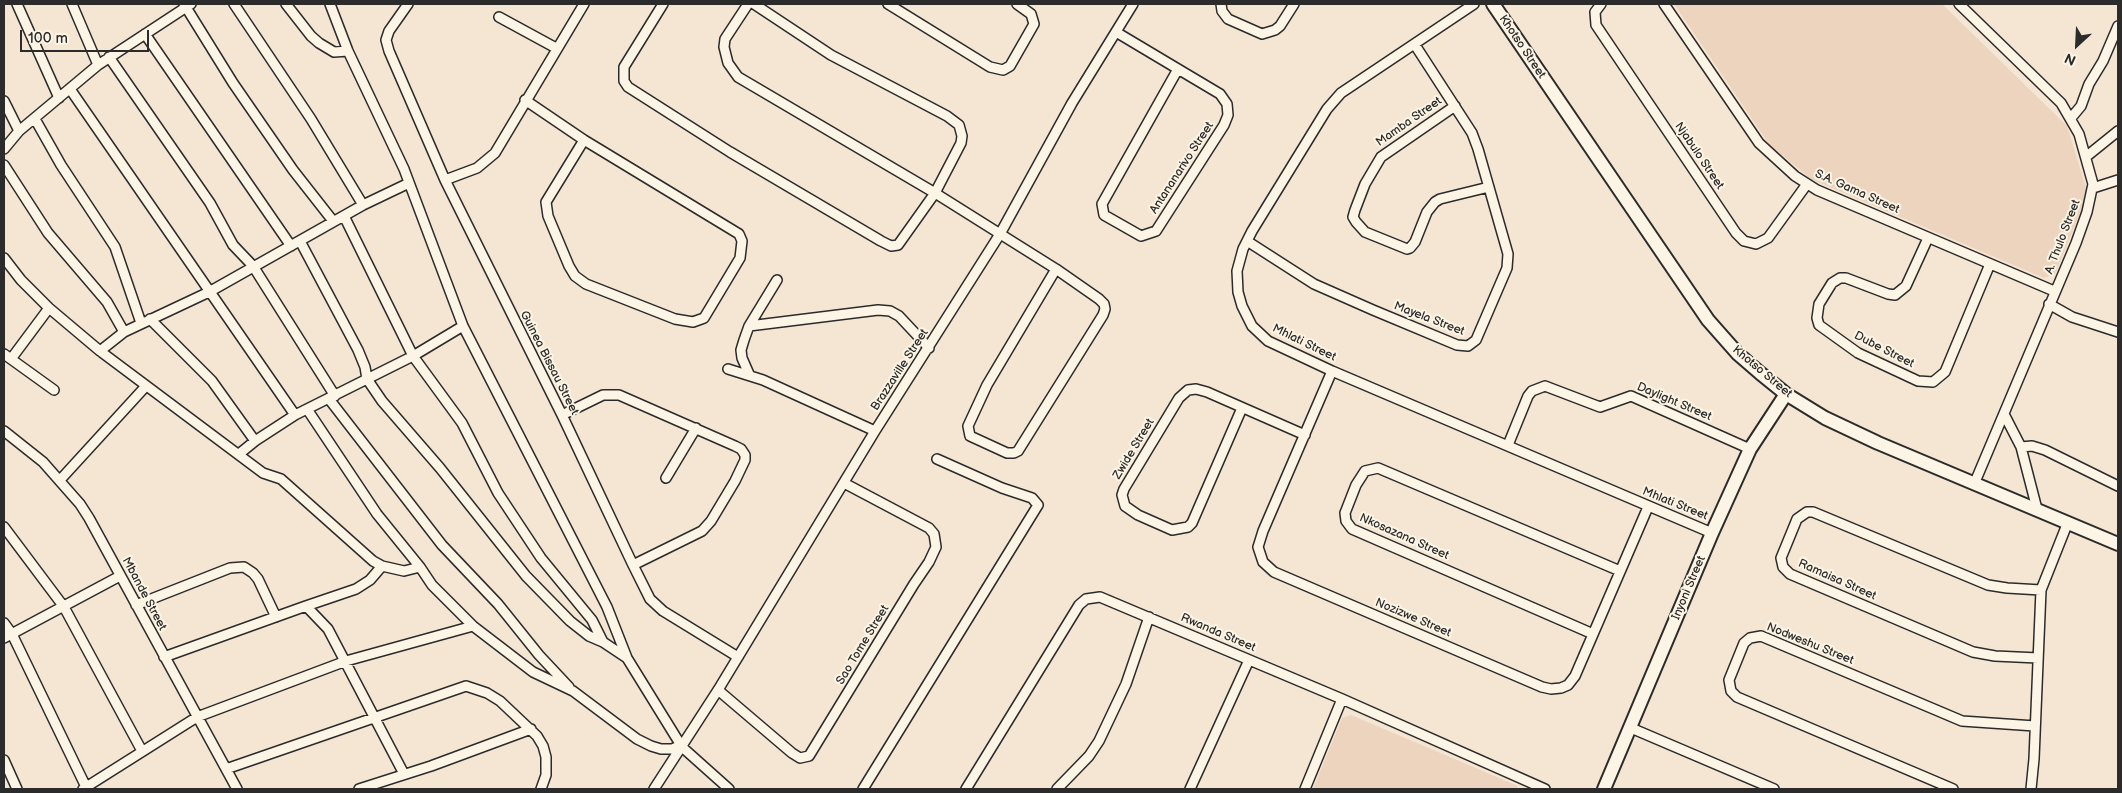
<!DOCTYPE html>
<html>
<head>
<meta charset="utf-8">
<style>
  body { margin:0 }
  #map { position:relative; width:2122px; height:793px; overflow:hidden; background:#f5e6d3; font-family:"Balsamiq Sans",sans-serif }
  canvas { display:block }
  .frame { position:absolute; inset:0; border:5px solid #2b2b2b; pointer-events:none }
  .north { position:absolute; left:2052px; top:20px; width:50px; height:50px; -webkit-text-stroke:4px #fcf5e5; paint-order:stroke; rotate:205deg; font-size:14px; font-weight:700; line-height:20px; text-align:center; color:#2b2b2b }
  .north::after { content:''; display:block; margin:auto; width:18px; height:22px; background:#2b2b2b; clip-path:polygon(50% 0,100% 100%,50% 72%,0 100%) }
  .scale { position:absolute; left:20px; top:30px; width:129px; height:22px; box-sizing:border-box; border:2px solid #2b2b2b; border-top:0; padding-left:6px; font-size:15px; line-height:18px; white-space:nowrap; color:#2b2b2b; -webkit-text-stroke:4px #fcf5e5; paint-order:stroke }
</style>
</head>
<body>
<div id="map">
<canvas width="2122" height="793"></canvas>
<div class="frame"></div>
<div class="north">N</div>
<div class="scale">100 m</div>
</div>
<script>
const ctx = document.querySelector('canvas').getContext('2d');
ctx.lineJoin = 'round';
function fill(path, color) { ctx.fillStyle = color; ctx.fill(path, 'evenodd'); }
const toPath = rows => new Path2D(rows.map(r => 'M' + r).join(''));
function strokePath(path, color, width, dash) { ctx.strokeStyle = color; ctx.lineWidth = width; ctx.lineCap = dash ? 'butt' : 'round'; ctx.setLineDash(dash || []); ctx.stroke(path); }
function drawText(font, color, halo, rows, align = 'center') {
  ctx.font = font + ' "Balsamiq Sans",sans-serif'; ctx.lineWidth = 4; ctx.setLineDash([]); ctx.textBaseline = 'middle'; ctx.strokeStyle = halo; ctx.fillStyle = color; for (const [text, x, y, turn = 0] of rows) {
    ctx.save(); ctx.translate(x, y); ctx.rotate((+turn || 0) * Math.PI / 180); ctx.textAlign = isNaN(turn) ? turn : align; if (halo) ctx.strokeText(text, 0, 0); ctx.fillText(text, 0, 0); ctx.restore();
  }
}
fill(toPath([
  [1674,4,1942,4,2067,126,2088,194,2055,274,2044,278,1811,179,1769,144],
  [1351,715,1518,786,1516,789,1313,789,1342,718]
]), '#edd4be');
const street = toPath([
  [17,4,59,98],
  [72,4,98,65],
  [184,4,233,83,293,170,333,221],
  [234,4,311,119,363,205],
  [286,4,311,36,319,43,334,52,348,51],
  [330,4,348,51,404,169,463,326,607,607,627,658,682,747,729,789],
  [408,4,389,31,386,40,389,51,445,180,562,415,633,565,650,599,663,611,738,657],
  [663,4,624,67,624,81,628,87,730,152,881,241,891,246,898,245,935,193,961,143,962,136,959,125,947,116,831,55,754,4],
  [748,4,725,39,724,47,728,63,738,77,935,193,1056,269,1099,299,1104,304,1105,309,1103,315,1018,451,1014,453,1007,453,970,436,968,426,987,385,1056,269],
  [888,4,990,67,1003,70,1010,66,1034,24,1031,14,1017,4],
  [1221,4,1222,11,1228,19,1262,34,1275,30,1280,26,1294,4],
  [1474,4,1341,93,1327,109,1252,231,1243,249,1237,271,1238,292,1242,306,1252,326,1268,341,1332,371,1712,533],
  [1601,4,1595,12,1596,25,1736,233,1744,241,1756,244,1768,238,1807,184],
  [1664,4,1759,143,1795,176,1817,190,2054,291],
  [1959,4,2061,103,2079,134,2093,184,2087,212,2076,243,1975,482],
  [499,17,556,48],
  [1116,32,1178,69,1220,94,1227,104,1228,115,1224,125,1156,231,1141,236,1104,215,1102,204,1178,69],
  [145,34,291,246],
  [109,57,210,203,233,245,253,266,335,396],
  [70,89,295,415],
  [525,100,584,140,739,234,742,241,740,258,704,318,693,322,675,319,586,284,575,276,569,266,548,216,546,202,584,140],
  [4,101,19,131],
  [1455,106,1381,157,1365,184,1355,210,1353,217,1356,222,1365,232,1407,249,1410,248,1415,242,1427,212,1435,202,1440,199,1489,187],
  [2071,118,2081,106,2089,84,2103,61,2118,26],
  [35,119,61,165,115,247,141,323],
  [4,149,19,131,98,65,191,4],
  [2087,156,2118,131],
  [4,165,48,233,107,302,124,332],
  [445,180,477,168,495,153,584,4],
  [2093,188,2118,180],
  [344,216,413,356,462,423,498,493,541,558,592,620,603,642],
  [1928,238,1906,286,1895,295,1888,294,1846,278,1840,278,1832,283,1819,304,1817,318,1819,325,1858,353,1918,381,1933,382,1945,372,1990,264],
  [300,241,358,350,365,367,367,379,382,401,440,468,526,576,570,621,589,636,603,642,627,658],
  [1247,241,1314,284,1373,310,1457,345,1468,346,1476,340,1507,268,1508,254,1478,149,1472,133,1415,45],
  [4,258,21,280,49,308,100,351,263,473,281,479,373,561,382,566,404,571,420,567],
  [2049,304,2072,317,2118,332],
  [150,319,212,381,255,441],
  [749,326,878,310,890,311,899,316,929,348],
  [100,351,124,332,209,292,363,205,409,183],
  [4,354,54,390],
  [11,359,49,308],
  [728,369,763,380,875,431],
  [1332,371,1263,531,1258,547,1263,562,1274,572,1542,687,1551,689,1561,688,1568,685,1575,676,1648,507],
  [749,374,742,358,741,350,744,340,749,326,777,280],
  [329,399,442,545,498,604,539,655,569,687],
  [1242,408,1192,523,1188,527,1172,530,1138,515,1125,506,1122,495,1124,489,1179,398,1188,390,1196,389,1207,392,1305,435],
  [307,409,377,514,420,567,432,585,473,626,533,672,573,691,637,739,651,746,661,749,672,749,681,745],
  [2004,414,2021,447,2037,509],
  [562,415,603,395,619,395,735,446,741,449,745,455,745,460,735,481,711,521,702,531,633,565],
  [4,431,43,462,80,504,89,518,237,789],
  [1508,445,1528,396,1532,391,1545,386,1600,407,1631,396,1750,449],
  [2021,447,2032,446,2045,450,2118,486],
  [239,454,255,441,295,415,413,356,463,326],
  [666,478,696,428],
  [60,480,146,386],
  [4,527,64,607,142,751],
  [136,605,230,568,244,567,253,573,258,579,276,617],
  [306,606,356,589,370,580,382,566],
  [4,623,12,634,86,787],
  [1593,634,1352,529,1346,521,1345,513,1356,485,1365,471,1378,468,1620,571],
  [4,638,120,576],
  [164,657,306,606,328,629,404,774],
  [2038,658,1995,656,1973,652,1790,574,1783,567,1781,558,1797,519,1807,512,1813,512,1988,585,2007,588,2041,590],
  [718,690,792,753,800,758,809,756,914,584,929,562,936,547,934,534,929,528,844,483],
  [1631,728,1774,789],
  [4,760,17,789],
  [226,769,466,686,487,693,500,701,537,736,543,746,546,757,546,775,541,789],
  [83,789,197,717,346,661,473,626],
  [359,789,431,766,531,729],
  [654,789,718,690,875,431,1000,234,1072,103,1133,4],
  [863,789,1038,505,1032,498,1002,488,937,459],
  [966,789,1079,605,1086,599,1100,597,1342,699,1545,789],
  [1057,789,1089,756,1099,741,1126,684,1149,617],
  [1190,789,1249,660],
  [1305,789,1342,699],
  [1953,789,1737,697,1731,691,1729,680,1744,643,1750,638,1761,636,1962,721,2035,726],
  [2031,789,2034,759,2041,590,2068,522]
]);
const secondary = toPath([
  [1493,4,1708,320,1738,354,1760,373,1786,394,1825,418,1878,443,2118,544],
  [1604,789,1712,533,1750,449,1786,394]
]);
strokePath(street, '#2b2b2b', 12);
strokePath(secondary, '#2b2b2b', 16);
strokePath(street, '#fcf5e5', 9);
strokePath(secondary, '#fcf5e5', 12);
drawText('12px', '#2b2b2b', '#fcf5e5', [
  ["Khotso Street",1522,47,56],
  ["Mamba Street",1409,122,-35],
  ["Njabulo Street",1699,156,56],
  ["Antananarivo Street",1182,168,-57],
  ["S.A. Gama Street",1857,192,24],
  ["A. Thulo Street",2063,237,-69],
  ["Mayela Street",1429,319,21],
  ["Mhlati Street",1304,343,26],
  ["Dube Street",1884,350,27],
  ["Guinea Bissau Street",549,363,63],
  ["Brazzaville Street",900,370,-57],
  ["Khotso Street",1762,372,40],
  ["Daylight Street",1674,402,23],
  ["Zwide Street",1134,449,-59],
  ["Mhlati Street",1675,504,22],
  ["Nkosazana Street",1404,537,24],
  ["Ramaisa Street",1837,580,24],
  ["Inyoni Street",1689,588,-67],
  ["Mbande Street",144,594,62],
  ["Nozizwe Street",1413,618,23],
  ["Rwanda Street",1218,633,23],
  ["Nodweshu Street",1810,644,22],
  ["Sao Tome Street",863,645,-59]
]);
</script>
</body>
</html>
